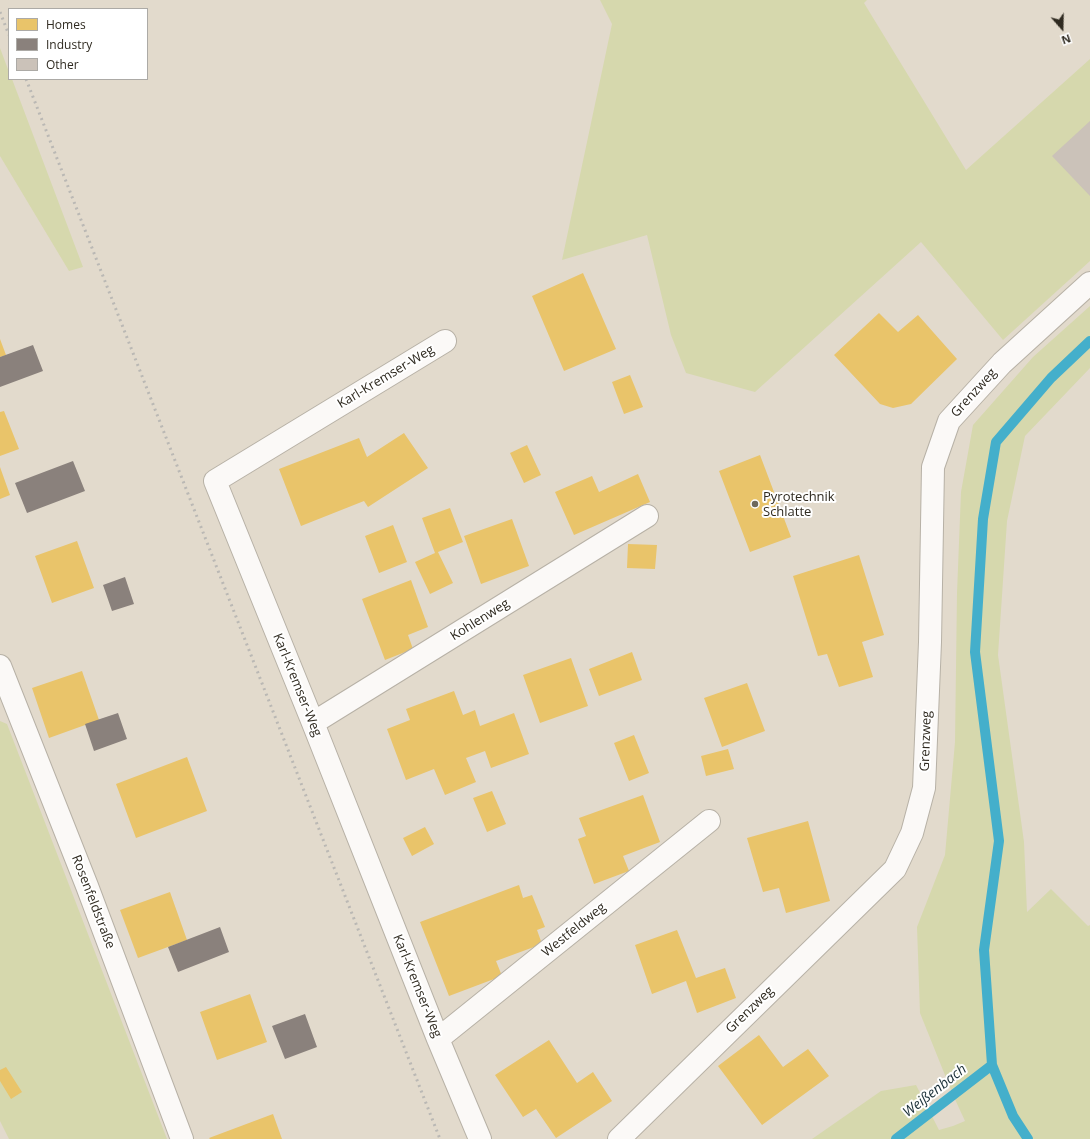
<!DOCTYPE html>
<html>
<head>
<meta charset="utf-8">
<style>
  body { margin:0 }
  #map { position:relative; width:1090px; height:1139px; overflow:hidden; background:#e2dacc; font-family:"Open Sans",sans-serif }
  canvas { display:block }
  .legend { position:absolute; left:8px; top:8px; width:140px; height:72px; box-sizing:border-box; background:#fff; border:1px solid #acaaa6; margin:0; padding:5px 7px; list-style:none; font-size:12px; color:#2f2a20 }
  .legend li { display:flex; align-items:center; gap:8px; height:20px }
  .legend b { width:20px; border:1px solid #acaaa6 }
  .north { position:absolute; left:1042px; top:8px; width:40px; height:40px; -webkit-text-stroke:3px #fff; paint-order:stroke; rotate:160deg; font-size:11px; font-weight:700; line-height:16px; text-align:center; color:#2f2a20 }
  .north::after { content:''; display:block; margin:auto; width:14px; height:18px; background:#2f2a20; clip-path:polygon(50% 0,100% 100%,50% 72%,0 100%) }
</style>
</head>
<body>
<div id="map">
<canvas width="1090" height="1139"></canvas>
<ul class="legend">
<li><b style="height:11px;background:#e9c46a"></b>Homes</li>
<li><b style="height:11px;background:#8a817c"></b>Industry</li>
<li><b style="height:11px;background:#cbc2b9"></b>Other</li>
</ul>
<div class="north">N</div>
</div>
<script>
const ctx = document.querySelector('canvas').getContext('2d');
ctx.lineJoin = 'round';
function fill(path, color) { ctx.fillStyle = color; ctx.fill(path, 'evenodd'); }
const toPath = rows => new Path2D(rows.map(r => 'M' + r).join(''));
function strokePath(path, color, width, dash) { ctx.strokeStyle = color; ctx.lineWidth = width; ctx.lineCap = dash ? 'butt' : 'round'; ctx.setLineDash(dash || []); ctx.stroke(path); }
function drawText(font, color, halo, rows, align = 'center') {
  ctx.font = font + ' "Open Sans",sans-serif'; ctx.lineWidth = 4; ctx.setLineDash([]); ctx.textBaseline = 'middle'; ctx.strokeStyle = halo; ctx.fillStyle = color; for (const [text, x, y, turn = 0] of rows) {
    ctx.save(); ctx.translate(x, y); ctx.rotate((+turn || 0) * Math.PI / 180); ctx.textAlign = isNaN(turn) ? turn : align; if (halo) ctx.strokeText(text, 0, 0); ctx.fillText(text, 0, 0); ctx.restore();
  }
}
fill(toPath([
  [600,0,867,0,864,3,966,170,1090,59,1090,261,1003,340,921,242,755,392,686,373,671,335,647,235,562,260,612,24],
  [0,48,9,72,9,79,12,79,83,267,69,271,0,156],
  [1090,306,1090,368,1025,436,1007,521,998,655,1024,842,1027,912,1051,889,1088,926,1090,925,1090,1139,812,1139,881,1091,916,1085,939,1130,953,1126,965,1121,953,1095,920,1013,917,927,945,855,955,742,957,593,961,492,973,425,1033,357],
  [0,721,7,724,167,1139,9,1139,0,1121]
]), '#d6d8ad');
fill(toPath([
  [583,273,616,349,564,371,532,296],
  [879,313,898,332,918,315,957,359,911,404,893,408,880,404,834,355],
  [0,339,6,355,0,357],
  [630,375,643,407,624,414,612,382],
  [4,411,19,449,0,456,0,412],
  [404,433,428,468,368,507,364,501,301,526,279,469,359,438,367,457],
  [527,445,541,475,524,483,510,453],
  [760,455,791,537,750,552,719,471],
  [0,467,10,495,0,499],
  [638,474,650,502,574,535,555,492,592,476,599,492],
  [450,508,463,542,438,552,453,583,430,594,415,562,435,553,422,518],
  [512,519,529,566,481,584,464,536],
  [393,525,407,562,379,573,365,536],
  [77,541,94,588,52,603,35,556],
  [628,544,657,545,655,569,627,568],
  [859,555,884,635,862,642,873,677,839,687,827,654,818,656,793,576],
  [411,580,428,627,408,635,413,649,385,660,362,599],
  [632,652,642,680,599,696,589,669],
  [571,658,588,706,540,723,523,675],
  [82,671,99,720,49,738,32,688],
  [747,683,765,731,722,747,704,698],
  [454,691,463,715,475,710,480,726,514,713,529,754,491,768,485,751,466,758,476,782,445,795,434,769,406,780,387,729,410,720,406,709],
  [634,735,649,773,629,781,614,743],
  [728,749,734,769,706,776,701,756],
  [187,757,207,811,136,838,116,784],
  [492,791,506,824,487,832,473,798],
  [643,795,660,842,623,856,629,871,594,884,578,839,586,836,579,818],
  [808,821,830,901,786,913,779,888,763,892,747,838],
  [425,827,434,844,412,856,403,838],
  [519,885,523,898,532,895,545,927,537,930,542,944,496,961,502,976,449,996,420,922],
  [170,892,187,940,138,958,120,910],
  [677,930,696,978,725,968,736,998,697,1013,686,981,652,994,635,945],
  [250,994,267,1042,217,1060,200,1012],
  [759,1035,783,1067,808,1049,829,1076,762,1125,718,1066],
  [549,1040,577,1083,593,1072,612,1101,556,1138,536,1109,523,1117,495,1075],
  [6,1067,22,1092,11,1099,0,1081,0,1070],
  [273,1114,282,1139,210,1139,209,1138]
]), '#e9c46a');
fill(toPath([
  [33,345,43,371,0,387,0,357],
  [73,461,85,491,27,513,15,483],
  [125,577,134,604,112,611,103,585],
  [118,713,127,739,94,751,85,724],
  [220,927,229,952,178,972,168,947],
  [305,1014,317,1047,285,1059,272,1026]
]), '#8a817c');
strokePath(toPath([
  [896,1139,992,1065],
  [1028,1139,1013,1116,992,1065,984,950,999,841,975,652,983,519,996,442,1051,378,1090,341]
]), '#44afcb', 10);
fill(toPath([
  [1090,121,1090,196,1052,156]
]), '#cbc2b9');
const street = toPath([
  [445,341,215,481,313,723,438,1039,480,1139],
  [0,666,87,886,182,1139],
  [313,723,647,516],
  [438,1039,709,821],
  [619,1139,895,869,912,833,924,788,930,642,933,467,949,421,1002,363,1090,283]
]);
strokePath(street, '#b7b1a6', 24);
strokePath(street, '#fbf9f7', 22);
strokePath(toPath([
  [0,12,9,35],
  [26,79,440,1139]
]), '#bab8b4', 3, [2, 4]);
for (const [x, y, r, color] of [
  [755,504,4,"#6e685c"]
]) { const dot = new Path2D(); dot.arc(x, y, r, 0, 2 * Math.PI); ctx.fillStyle = color; ctx.fill(dot); strokePath(dot, '#fff', 1.5); }
drawText('13px', '#2f2a20', '#fff', [
  ["Karl-Kremser-Weg",386,377,-31],
  ["Grenzweg",974,393,-48],
  ["Kohlenweg",480,620,-32],
  ["Karl-Kremser-Weg",297,685,68],
  ["Grenzweg",926,741,-88],
  ["Rosenfeldstraße",93,902,69],
  ["Westfeldweg",574,930,-39],
  ["Karl-Kremser-Weg",417,986,68],
  ["Grenzweg",750,1010,-44]
]);
drawText('13px', '#2f2a20', '#fff', [
  ["Pyrotechnik",763,497],
  ["Schlatte",763,512]
], 'left');
drawText('italic 14px', '#1a2f38', '#fff', [
  ["Weißenbach",935,1091,-38]
]);
</script>
</body>
</html>
